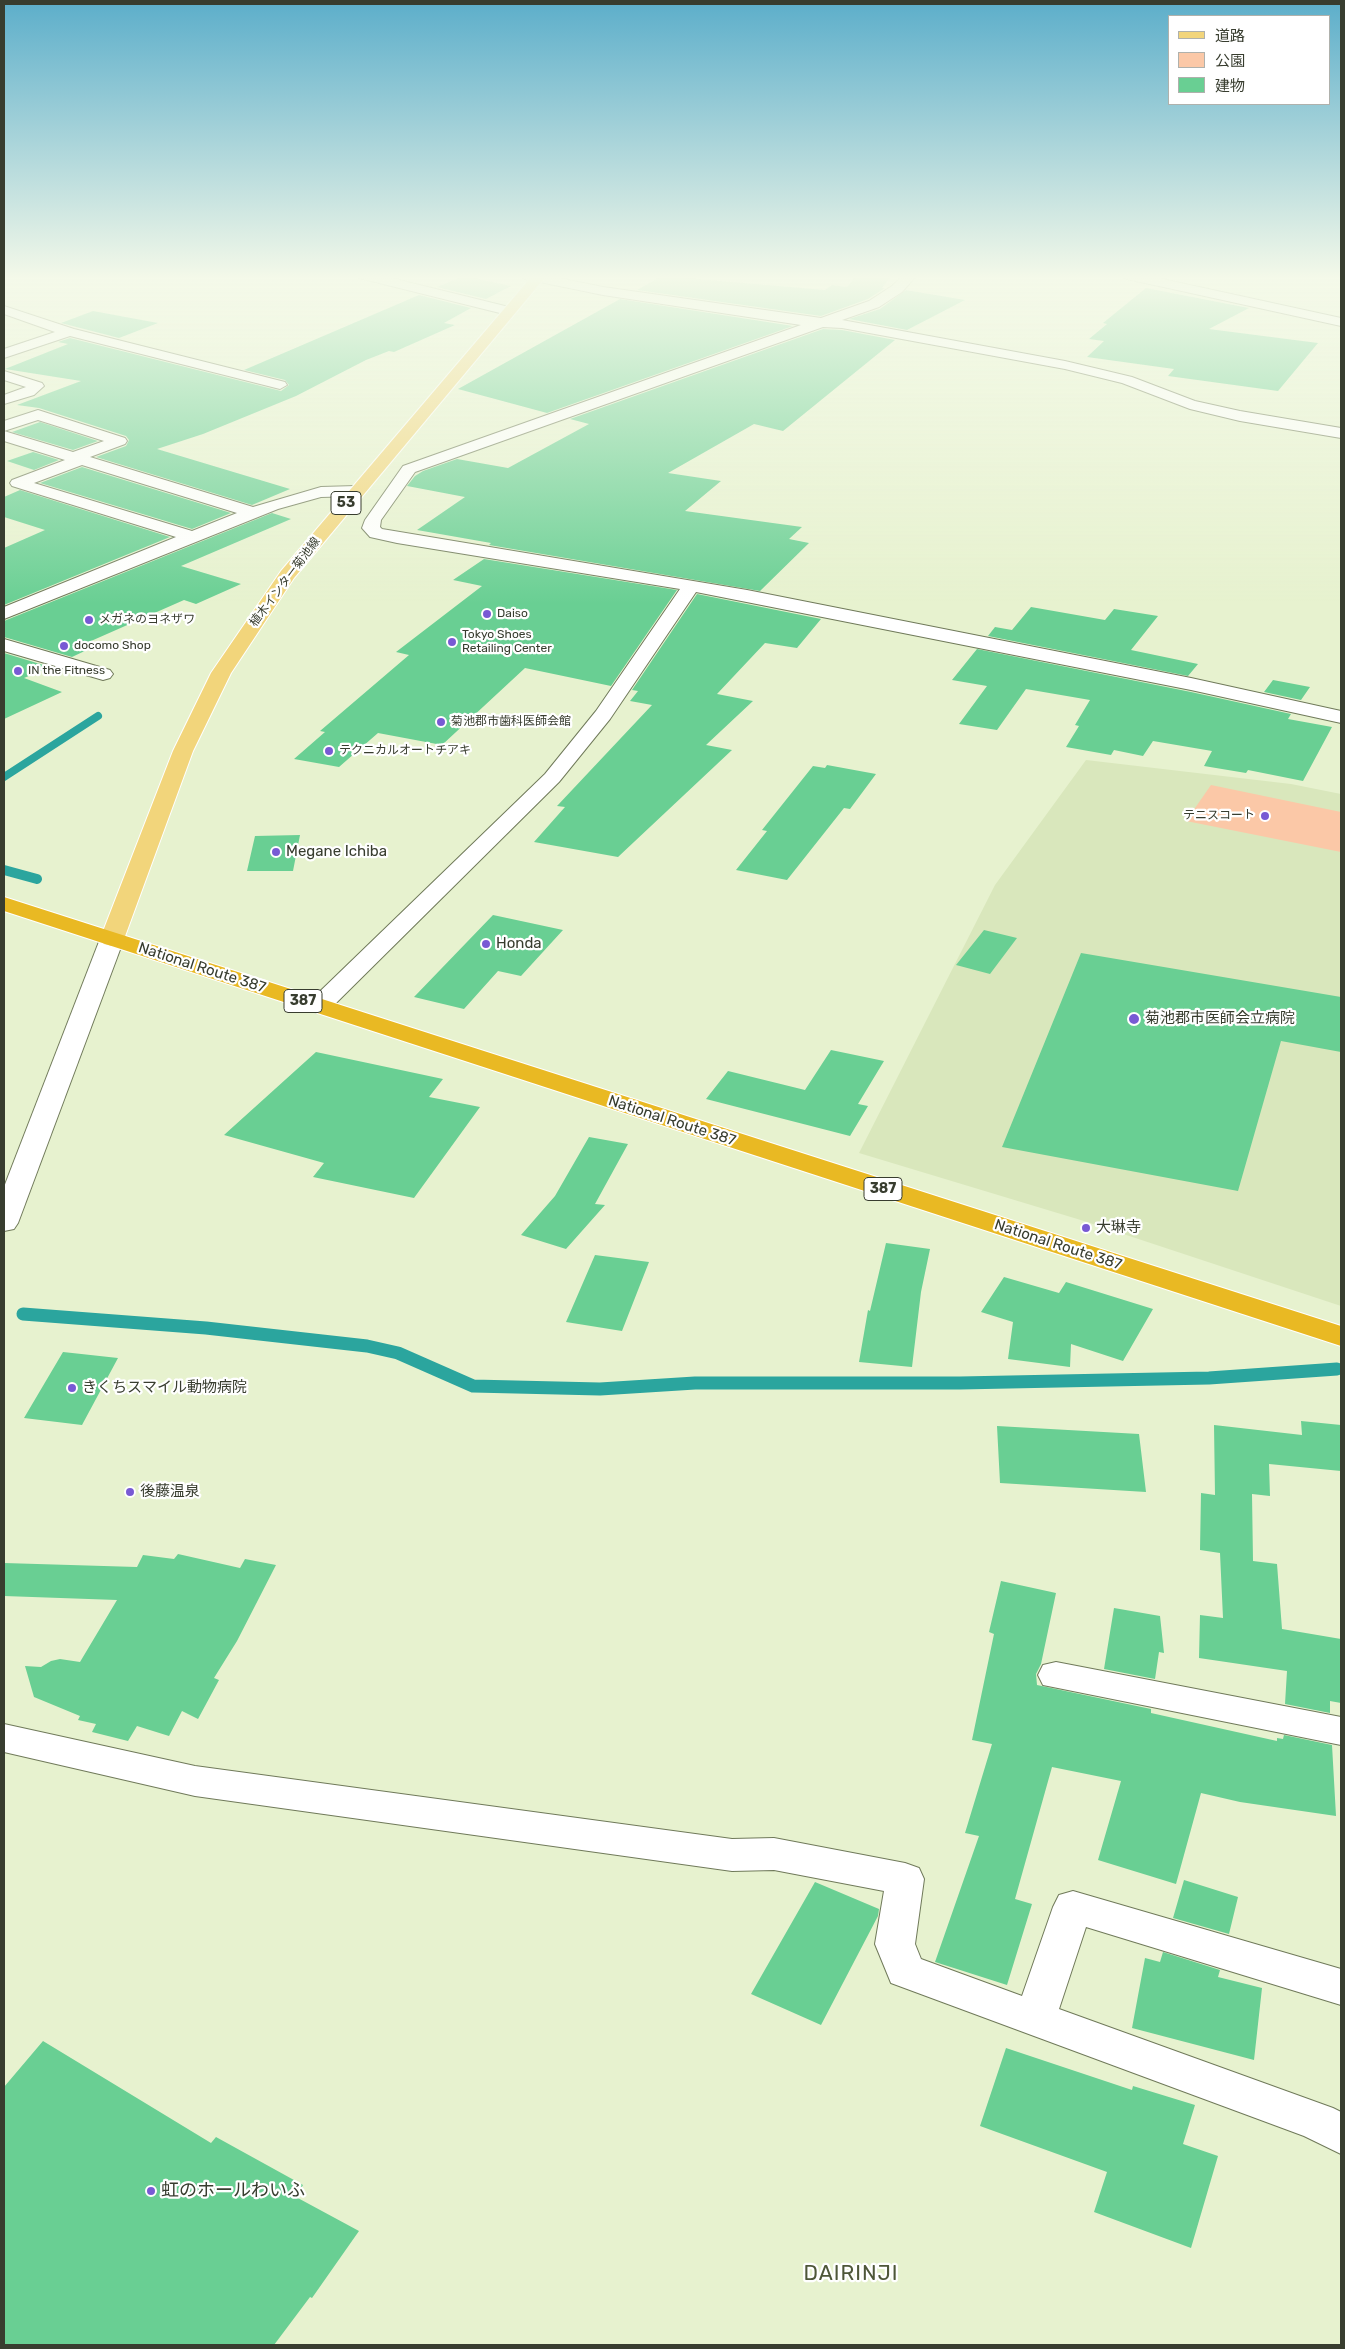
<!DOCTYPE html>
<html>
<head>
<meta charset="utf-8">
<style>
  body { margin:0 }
  #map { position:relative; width:1345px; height:2349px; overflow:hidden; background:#e7f2cf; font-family:Rubik,"Noto Sans JP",sans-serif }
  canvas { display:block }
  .frame { position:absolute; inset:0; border:5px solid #383d2f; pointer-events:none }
  .legend { position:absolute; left:1168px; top:15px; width:162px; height:90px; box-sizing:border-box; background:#fff; border:1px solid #afb1ac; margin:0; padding:6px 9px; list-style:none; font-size:15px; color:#383d2f }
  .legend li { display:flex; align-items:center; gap:10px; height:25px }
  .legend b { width:25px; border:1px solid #afb1ac }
</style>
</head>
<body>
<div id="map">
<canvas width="1345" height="2349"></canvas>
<div class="frame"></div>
<ul class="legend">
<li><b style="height:6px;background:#f2d57b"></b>道路</li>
<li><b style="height:14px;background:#fbc8a7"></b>公園</li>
<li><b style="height:14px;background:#69cf93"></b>建物</li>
</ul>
</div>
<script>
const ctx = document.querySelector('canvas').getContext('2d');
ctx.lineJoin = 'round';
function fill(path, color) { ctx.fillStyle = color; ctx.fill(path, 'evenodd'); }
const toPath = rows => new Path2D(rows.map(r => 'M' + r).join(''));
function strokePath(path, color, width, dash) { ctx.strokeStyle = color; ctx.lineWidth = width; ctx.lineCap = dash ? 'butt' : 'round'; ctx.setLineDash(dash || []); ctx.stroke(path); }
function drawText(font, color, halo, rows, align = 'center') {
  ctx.font = font + ' Rubik,"Noto Sans JP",sans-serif'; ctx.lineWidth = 4.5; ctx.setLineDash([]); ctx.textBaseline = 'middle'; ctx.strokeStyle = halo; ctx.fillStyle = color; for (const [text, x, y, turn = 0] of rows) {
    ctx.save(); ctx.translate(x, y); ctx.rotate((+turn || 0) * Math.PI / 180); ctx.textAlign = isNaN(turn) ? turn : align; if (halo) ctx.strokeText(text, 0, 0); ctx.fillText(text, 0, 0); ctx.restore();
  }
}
fill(toPath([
  [1086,760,1291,784,1341,794,1341,1306,1084,1221,859,1153,995,885]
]), '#d9e7bc');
fill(toPath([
  [1211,785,1341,812,1341,852,1186,821]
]), '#fbc8a7');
strokePath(toPath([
  [4,777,98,716]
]), '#2ba59e', 8);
strokePath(toPath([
  [4,870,37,879]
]), '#2ba59e', 10);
strokePath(toPath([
  [23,1314,206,1328,367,1346,398,1353,473,1386,600,1389,695,1383,960,1383,1209,1378,1337,1369]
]), '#2ba59e', 13);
fill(toPath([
  [857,275,892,275,882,288,885,288,868,299,821,316,637,290,662,276,825,290,832,285,847,287],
  [464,276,511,286,486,299,437,287],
  [1146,288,1249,308,1209,329,1318,343,1278,391,1168,376,1174,369,1087,357,1104,341,1089,339,1107,324,1103,323],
  [906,290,965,300,907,330,849,319,880,309],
  [419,295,471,308,444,323,455,325,394,352,389,351,366,360,296,396,203,434,157,449,290,489,252,505,96,457,126,446,129,440,126,436,39,408,17,405,81,381,5,369,68,344,58,342,70,338,281,391,289,385,285,380,244,370],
  [620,299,793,326,547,413,458,389],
  [93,311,158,323,119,338,61,323],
  [823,329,842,330,895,340,783,431,754,424,668,473,721,481,685,511,802,527,789,539,809,543,760,591,489,545,491,543,417,530,465,497,407,486,415,476,423,471,457,459,508,468,589,424,570,419],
  [40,422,98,441,73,450,12,432],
  [33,452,59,460,34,470,7,461],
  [82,467,231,513,192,529,40,483],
  [20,490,170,537,4,605,4,548,45,530,4,517,4,497],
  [272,513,291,519,181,566,241,584,196,604,184,600,82,645,91,648,72,657,4,637,4,621],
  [484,559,677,590,611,686,525,668,442,745,378,733,339,767,294,759,325,732,320,731,409,655,396,652,482,586,453,580],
  [697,594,821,619,797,648,765,643,717,694,753,701,706,745,732,750,618,857,534,842,565,807,557,806,652,705,630,701,638,691,632,690],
  [1031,607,1105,620,1114,609,1158,616,1131,650,1198,664,1188,676,988,636,995,627,1012,630],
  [977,649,1191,692,1291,714,1288,719,1332,727,1303,781,1248,770,1246,773,1204,766,1212,751,1153,741,1143,756,1114,750,1111,755,1066,747,1079,726,1075,725,1090,700,1026,689,997,730,959,724,987,686,952,680],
  [4,653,50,667,24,678,62,692,4,719],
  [1273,680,1310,687,1301,700,1264,692],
  [827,765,876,774,850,809,844,808,787,880,736,870,767,831,762,830,813,766,825,768],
  [300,835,293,871,247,871,255,836],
  [493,915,563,930,521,976,498,971,464,1009,414,997],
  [984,930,1017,938,990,974,956,965],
  [1081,953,1341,997,1341,1052,1281,1041,1238,1191,1002,1147],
  [831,1050,884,1061,858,1104,868,1106,850,1136,706,1099,728,1071,805,1090],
  [316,1052,443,1079,429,1097,480,1107,414,1198,313,1177,324,1163,224,1135],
  [589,1137,628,1144,595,1204,605,1205,566,1249,521,1235,555,1196],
  [886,1243,930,1249,921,1292,912,1367,859,1362,868,1310,870,1311],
  [595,1255,649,1262,622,1331,566,1322],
  [1004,1277,1059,1293,1066,1282,1153,1309,1123,1361,1071,1344,1070,1367,1008,1359,1013,1322,981,1312],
  [63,1352,118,1358,82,1425,24,1418],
  [1301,1421,1341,1425,1341,1471,1269,1464,1270,1496,1252,1494,1253,1561,1277,1564,1282,1629,1341,1639,1341,1703,1330,1701,1330,1713,1285,1704,1287,1671,1199,1658,1200,1615,1223,1618,1220,1553,1200,1550,1201,1493,1215,1495,1214,1425,1302,1435],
  [997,1426,1139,1434,1146,1492,1000,1483],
  [178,1554,240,1568,245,1559,276,1565,237,1641,214,1678,219,1680,198,1719,182,1711,169,1736,137,1726,128,1741,92,1732,96,1724,78,1720,80,1716,34,1697,25,1666,41,1667,51,1661,60,1659,80,1662,117,1600,4,1596,4,1563,137,1567,143,1555,174,1559],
  [1001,1581,1056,1593,1041,1664,1036,1674,1037,1685,1151,1709,1151,1713,1277,1741,1277,1738,1283,1739,1284,1735,1332,1745,1336,1816,1240,1802,1201,1793,1176,1884,1098,1860,1121,1781,1052,1767,1015,1899,1032,1904,1007,1985,935,1962,979,1836,965,1833,992,1744,972,1740,994,1634,989,1632],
  [1114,1608,1160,1616,1164,1653,1159,1652,1155,1679,1104,1669],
  [1184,1880,1238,1897,1229,1934,1173,1918],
  [815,1882,879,1909,878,1916,821,2025,751,1994],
  [1163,1952,1220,1970,1218,1977,1262,1988,1254,2060,1132,2028,1145,1958,1160,1962],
  [43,2041,211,2143,216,2137,303,2185,296,2197,359,2231,312,2298,310,2297,274,2345,4,2345,4,2087],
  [1006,2048,1132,2090,1133,2086,1195,2105,1183,2144,1218,2156,1191,2248,1094,2212,1107,2172,980,2126]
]), '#69cf93');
const street = toPath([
  [357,275,379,275,513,308,515,311,508,315,359,278,357,275],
  [519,275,543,275,603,287,821,318,869,301,892,286,904,275,917,275,902,292,879,307,842,320,1065,361,1132,377,1195,401,1240,411,1341,428,1341,438,1240,421,1190,409,1122,383,1065,369,842,328,823,327,415,472,381,520,380,527,382,529,747,590,1191,678,1341,711,1341,723,1191,690,696,592,610,719,559,782,328,1011,319,1013,310,1011,307,1006,310,1001,545,774,596,711,680,589,397,543,370,537,362,528,365,520,403,466,801,325,603,295,525,279,519,275],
  [1120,275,1144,275,1341,318,1341,326,1127,279,1120,275],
  [4,306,74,329,285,382,287,385,280,389,70,336,4,358,4,349,55,332,4,314,4,306],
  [4,371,42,383,44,386,34,395,4,404,4,395,26,387,4,380,4,371],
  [38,410,125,438,127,441,125,444,90,457,253,507,321,487,356,486,362,487,364,491,362,495,356,496,321,497,278,509,4,619,4,607,176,537,12,486,10,483,12,480,65,460,4,441,4,431,73,452,104,441,38,420,4,431,4,421,38,410],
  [82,465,237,513,192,531,34,483,82,465],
  [4,639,110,670,113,674,110,678,103,680,4,651,4,639],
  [1056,1662,1341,1717,1341,1745,1043,1685,1038,1675,1043,1665,1056,1662],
  [4,1724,195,1766,732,1839,774,1838,905,1863,919,1868,924,1879,915,1944,921,1959,1022,1996,1053,1907,1059,1895,1073,1891,1341,1969,1341,2005,1086,1927,1059,2009,1333,2108,1341,2112,1341,2154,1304,2136,891,1983,875,1944,884,1891,774,1870,732,1871,195,1796,4,1752,4,1724]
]);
const secondary = toPath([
  [112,932,120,934,124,939,18,1223,14,1229,4,1231,4,1187,100,939,104,934,112,932]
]);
const primary = toPath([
  [533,275,547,275,294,578,231,673,193,751,124,939,120,944,112,946,104,944,100,939,173,751,211,673,281,571,533,275]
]);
const highway = toPath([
  [4,897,1341,1326,1341,1346,4,911,4,897]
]);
strokePath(street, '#707a5a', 2);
strokePath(secondary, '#707a5a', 2);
strokePath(primary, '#fff', 2);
strokePath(highway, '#fff', 2);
fill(street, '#fff');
fill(secondary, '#fff');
fill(primary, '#f2d57b');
fill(highway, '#e9b923');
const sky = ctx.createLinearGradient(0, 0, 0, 604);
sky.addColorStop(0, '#5caeca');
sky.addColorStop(0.46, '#f4f9e9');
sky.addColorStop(1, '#f4f9e900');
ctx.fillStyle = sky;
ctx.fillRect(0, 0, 1345, 604);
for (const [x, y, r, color] of [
  [487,614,5,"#785ad4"],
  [89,620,5,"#785ad4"],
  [452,642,5,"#785ad4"],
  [64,646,5,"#785ad4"],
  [18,671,5,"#785ad4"],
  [441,722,5,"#785ad4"],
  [329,751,5,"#785ad4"],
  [1265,816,5,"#785ad4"],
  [276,852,5,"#785ad4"],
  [486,944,5,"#785ad4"],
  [1134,1019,6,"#785ad4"],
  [1086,1228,5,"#785ad4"],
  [72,1388,5,"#785ad4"],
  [130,1492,5,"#785ad4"],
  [151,2191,5,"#785ad4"]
]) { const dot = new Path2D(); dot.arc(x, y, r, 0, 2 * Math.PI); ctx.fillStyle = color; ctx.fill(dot); strokePath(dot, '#fff', 2); }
drawText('12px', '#383d2f', '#fff', [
  ["植木インター菊池線",285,582,-53]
]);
drawText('12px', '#383d2f', '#fff', [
  ["Daiso",497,614],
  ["メガネのヨネザワ",99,620],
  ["Tokyo Shoes",462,635],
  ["Retailing Center",462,649],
  ["docomo Shop",74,646],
  ["IN the Fitness",28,671],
  ["菊池郡市歯科医師会館",451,722],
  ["テクニカルオートチアキ",339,751],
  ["テニスコート",1255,816,"right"]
], 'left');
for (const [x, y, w] of [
  [346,503,30],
  [303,1001,38],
  [883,1189,38]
]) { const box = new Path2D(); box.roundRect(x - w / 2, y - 11.5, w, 23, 4); ctx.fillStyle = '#fff'; ctx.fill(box); strokePath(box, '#383d2f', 1); }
drawText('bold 14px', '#383d2f', null, [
  ["53",346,503],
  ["387",303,1001],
  ["387",883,1189]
]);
drawText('15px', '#383d2f', '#fff', [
  ["Megane Ichiba",286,852],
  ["Honda",496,944],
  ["菊池郡市医師会立病院",1145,1019],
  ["大琳寺",1096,1228],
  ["きくちスマイル動物病院",82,1388],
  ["後藤温泉",140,1492]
], 'left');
drawText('15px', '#383d2f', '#fff', [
  ["National Route 387",202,968,18],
  ["National Route 387",672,1121,18],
  ["National Route 387",1058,1245,18]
]);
drawText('18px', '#383d2f', '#fff', [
  ["虹のホールわいふ",161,2191]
], 'left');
ctx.letterSpacing = '1px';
drawText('21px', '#4e5739', '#fff', [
  ["DAIRINJI",851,2274]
]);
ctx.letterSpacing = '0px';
</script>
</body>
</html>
